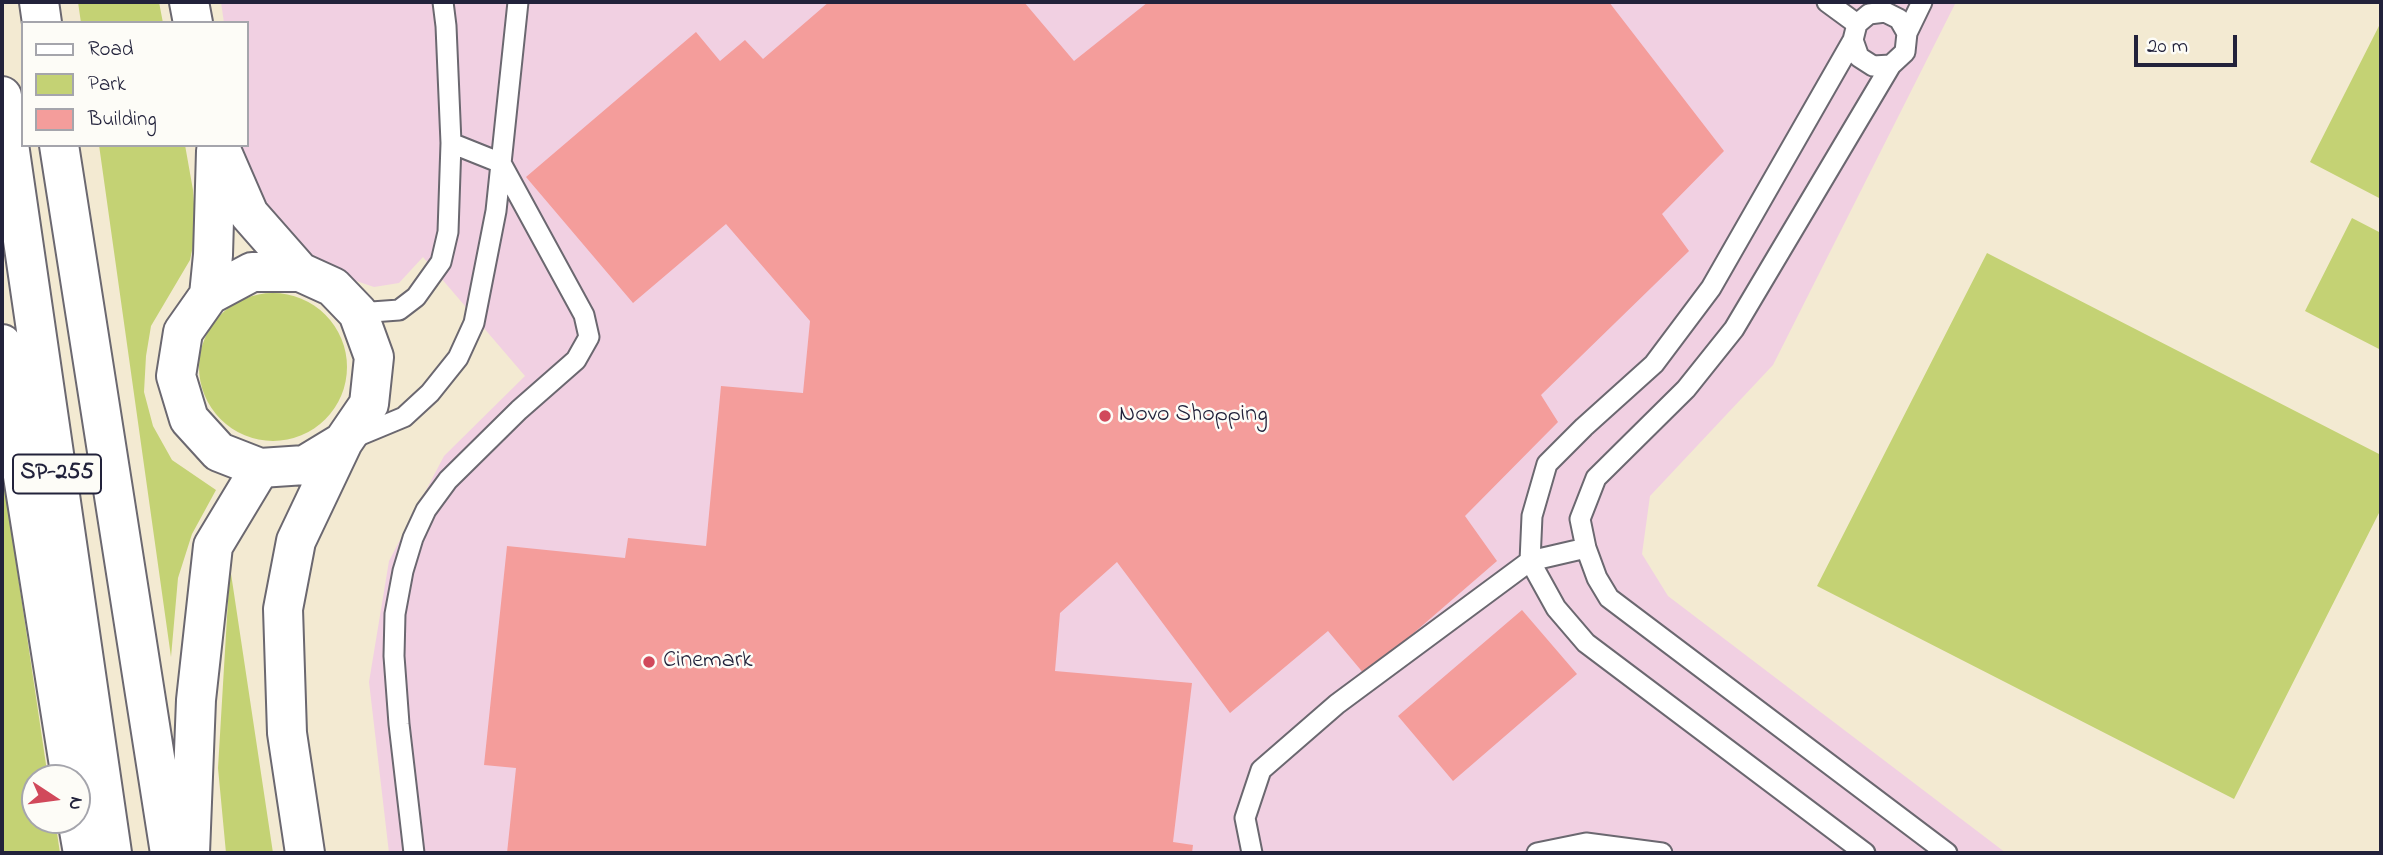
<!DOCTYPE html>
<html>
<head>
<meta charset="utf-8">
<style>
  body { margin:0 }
  #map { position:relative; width:2383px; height:855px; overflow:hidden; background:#f3ead2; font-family:"Indie Flower",sans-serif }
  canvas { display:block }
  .frame { position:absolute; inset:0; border:4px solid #22223b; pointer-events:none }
  .legend { position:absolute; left:21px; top:21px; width:228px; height:126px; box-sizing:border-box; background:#fdfcf7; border:2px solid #a5a5ac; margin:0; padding:9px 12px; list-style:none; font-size:21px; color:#22223b }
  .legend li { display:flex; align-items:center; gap:14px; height:35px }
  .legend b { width:35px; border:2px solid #a5a5ac }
  .north { position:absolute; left:21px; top:764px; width:70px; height:70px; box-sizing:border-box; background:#fdfcf7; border:2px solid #a5a5ac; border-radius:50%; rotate:103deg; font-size:19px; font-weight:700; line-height:28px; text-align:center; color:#22223b }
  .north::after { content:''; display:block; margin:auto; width:24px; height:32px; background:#d1495b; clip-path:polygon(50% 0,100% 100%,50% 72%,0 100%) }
  .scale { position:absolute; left:2134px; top:35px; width:103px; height:32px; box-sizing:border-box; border:4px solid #22223b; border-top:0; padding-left:9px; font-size:21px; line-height:24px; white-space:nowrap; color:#22223b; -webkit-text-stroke:5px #fdfcf7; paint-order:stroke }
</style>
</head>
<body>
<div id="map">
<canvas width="2383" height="855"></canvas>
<div class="frame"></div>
<ul class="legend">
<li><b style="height:9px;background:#fff"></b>Road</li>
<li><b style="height:19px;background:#c4d274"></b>Park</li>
<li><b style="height:19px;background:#f49d9b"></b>Building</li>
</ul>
<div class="north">N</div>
<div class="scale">20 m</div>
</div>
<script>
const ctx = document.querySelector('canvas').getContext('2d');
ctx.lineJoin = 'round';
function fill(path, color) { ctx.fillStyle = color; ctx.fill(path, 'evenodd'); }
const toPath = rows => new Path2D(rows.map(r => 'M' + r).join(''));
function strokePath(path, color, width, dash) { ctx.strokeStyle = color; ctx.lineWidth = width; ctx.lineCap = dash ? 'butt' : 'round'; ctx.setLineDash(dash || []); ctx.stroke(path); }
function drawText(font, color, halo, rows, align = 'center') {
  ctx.font = font + ' "Indie Flower",sans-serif'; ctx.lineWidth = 5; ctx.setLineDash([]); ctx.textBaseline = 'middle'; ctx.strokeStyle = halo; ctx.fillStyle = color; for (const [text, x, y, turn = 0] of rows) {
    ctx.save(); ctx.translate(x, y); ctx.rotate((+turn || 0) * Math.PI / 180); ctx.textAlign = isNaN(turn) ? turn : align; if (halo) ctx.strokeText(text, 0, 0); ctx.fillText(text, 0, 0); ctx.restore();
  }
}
fill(toPath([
  [221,2,1956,2,1773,365,1650,496,1642,554,1668,596,2006,853,389,853,369,682,389,561,444,456,525,376,423,257,399,283,374,287,330,272,284,234,260,207,239,145,247,145,247,23,224,23]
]), '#f1d0e2');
fill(toPath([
  [78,2,159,2,163,23,81,23],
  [2381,22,2381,199,2310,162],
  [99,145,185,145,193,190,196,232,190,260,151,326,146,356,144,392,153,426,172,460,216,490,192,534,178,578,171,657],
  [2352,218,2381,233,2381,350,2305,311],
  [1987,253,2381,455,2381,509,2234,799,1817,586],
  '199 367a74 74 0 1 1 148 0a74 74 0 1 1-148 0Z',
  [2,468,48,778,35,778,35,820,55,820,60,853,2,853],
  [230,567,273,853,226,853,218,768]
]), '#c4d274');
fill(toPath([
  [829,2,1024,2,1074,61,1148,2,1609,2,1724,151,1662,214,1689,251,1541,395,1558,422,1465,516,1497,561,1365,675,1328,631,1230,713,1117,562,1060,613,1055,671,1192,683,1173,842,1193,845,1192,853,507,853,516,768,484,765,507,546,625,558,628,538,706,546,721,386,803,393,810,321,726,224,633,303,526,177,696,32,720,61,745,40,763,59],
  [1522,610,1577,674,1453,781,1398,716]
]), '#f49d9b');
const lane = toPath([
  [1827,2,1857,24],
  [1907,33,1922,2],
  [1853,40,1711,288,1654,364,1584,427,1547,464,1532,516,1530,561,1556,608,1586,643,1865,853],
  [1891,65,1873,66,1859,57,1853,40,1857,24,1869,14,1885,12,1899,19,1907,33,1905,52,1891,65,1734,329,1686,389,1596,478,1580,519,1586,548,1597,578,1609,598,1947,853],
  [358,313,399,310,416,297,441,262,448,232,451,143,446,26,443,2],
  [351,439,404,417,430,393,458,358,474,323,496,211,518,2],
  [414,853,399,724,394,656,395,614,403,571,413,538,426,510,448,480,519,410,576,360,589,337,584,315,501,163,451,143],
  [1252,853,1245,818,1261,770,1337,704,1530,561,1586,548],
  [1537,853,1586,843,1662,853]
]);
const secondary = toPath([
  [189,2,193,23],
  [219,145,249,214,300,272,333,287,358,313,374,357,369,404,343,442,305,465,260,468,219,452,189,419,176,376,183,332,209,295,252,272,300,272],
  [209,295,213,255,216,151],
  [305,853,287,733,283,609,296,541,343,442]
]);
const highway = toPath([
  [39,2,42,23],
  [2,96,112,853],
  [59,145,170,853],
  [2,344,71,778],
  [77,819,83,853],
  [190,853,196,700,213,546,260,468]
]);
strokePath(lane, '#6b6870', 23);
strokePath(secondary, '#6b6870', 42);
strokePath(highway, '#6b6870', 42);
strokePath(lane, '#fff', 19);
strokePath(secondary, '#fff', 38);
strokePath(highway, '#fff', 38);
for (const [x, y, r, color] of [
  [1105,416,7,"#d1495b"],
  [649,662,7,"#d1495b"]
]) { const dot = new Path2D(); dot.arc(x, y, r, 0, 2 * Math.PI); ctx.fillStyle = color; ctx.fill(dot); strokePath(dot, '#fdfcf7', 2.5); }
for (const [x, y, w] of [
  [57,474,88]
]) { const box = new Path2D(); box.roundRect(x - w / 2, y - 19.5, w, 39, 5); ctx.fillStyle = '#fdfcf7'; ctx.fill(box); strokePath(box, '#22223b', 2); }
drawText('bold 23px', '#22223b', null, [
  ["SP-255",57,474]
]);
drawText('24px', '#22223b', '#fdfcf7', [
  ["Novo Shopping",1119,416],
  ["Cinemark",663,662]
], 'left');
</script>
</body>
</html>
